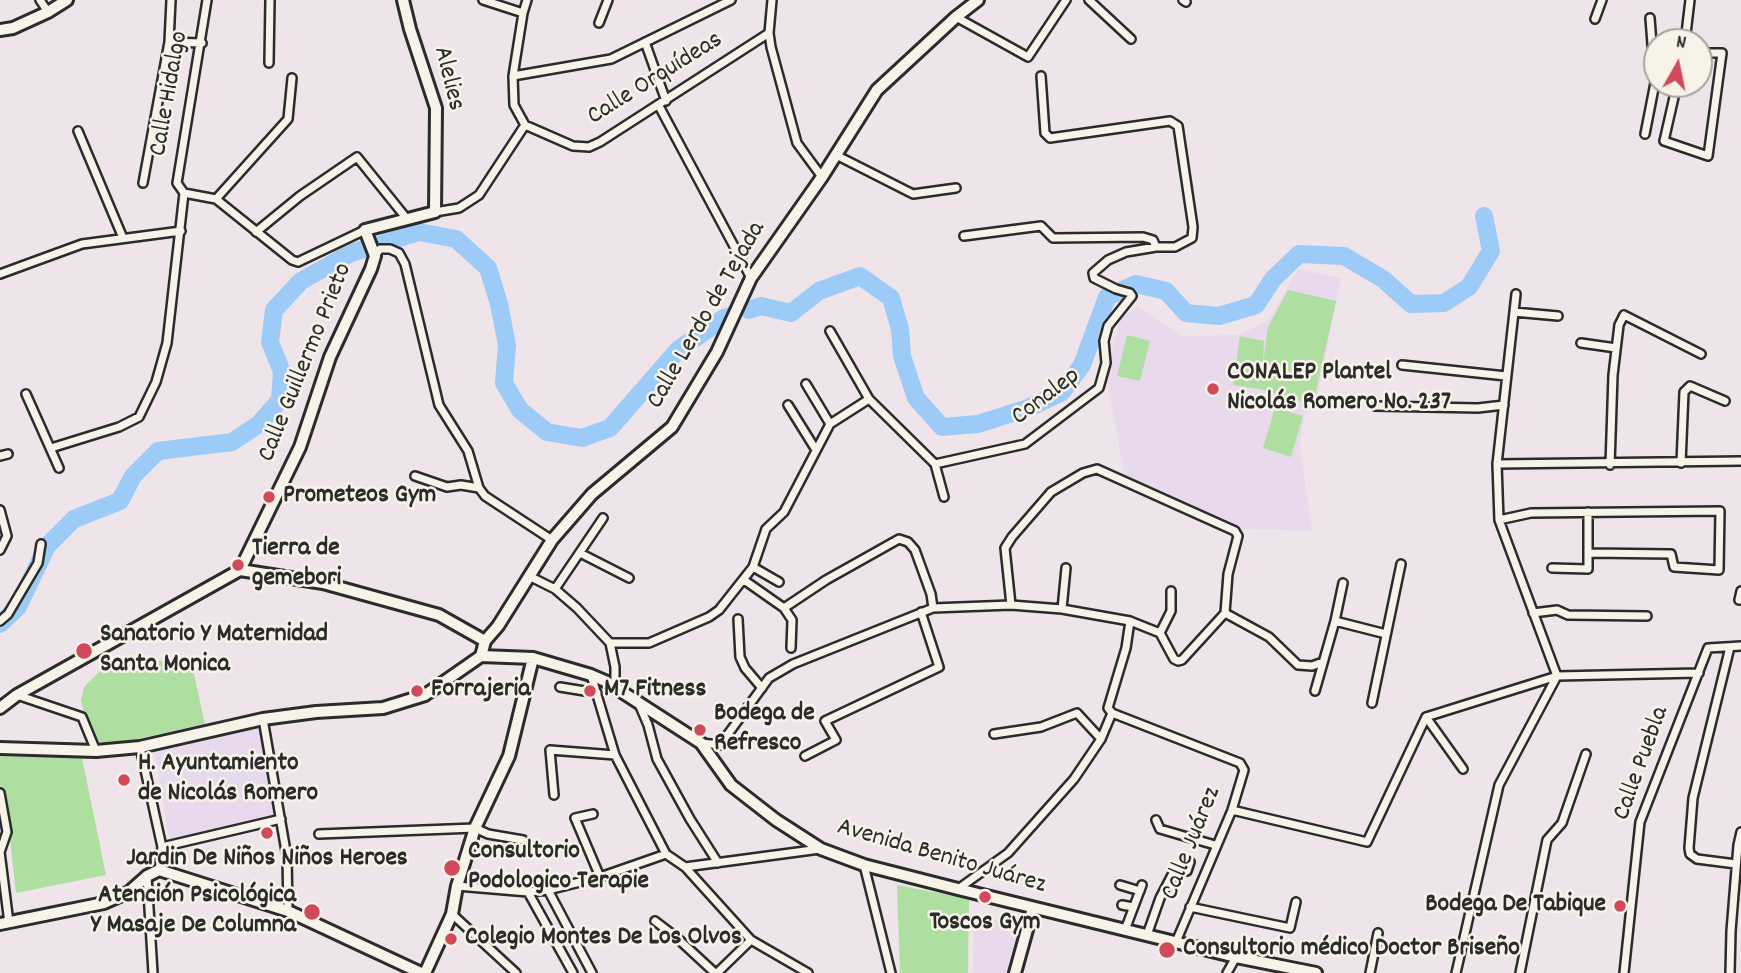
<!DOCTYPE html>
<html>
<head>
<meta charset="utf-8">
<style>
  body { margin:0 }
  #map { position:relative; width:1741px; height:973px; overflow:hidden; background:#efe4ea; font-family:Dekko,sans-serif }
  canvas { display:block }
  .north { position:absolute; left:1643px; top:28px; width:70px; height:70px; box-sizing:border-box; background:#f7f3e8; border:2px solid #a5a39c; border-radius:50%; rotate:9deg; font-size:19px; font-weight:700; line-height:28px; text-align:center; color:#2b2b2b }
  .north::after { content:''; display:block; margin:auto; width:24px; height:32px; background:#d1495b; clip-path:polygon(50% 0,100% 100%,50% 72%,0 100%) }
</style>
</head>
<body>
<div id="map">
<canvas width="1741" height="973"></canvas>
<div class="north">N</div>
</div>
<script>
const ctx = document.querySelector('canvas').getContext('2d');
ctx.lineJoin = 'round';
function fill(path, color) { ctx.fillStyle = color; ctx.fill(path, 'evenodd'); }
const toPath = rows => new Path2D(rows.map(r => 'M' + r).join(''));
function strokePath(path, color, width, dash) { ctx.strokeStyle = color; ctx.lineWidth = width; ctx.lineCap = dash ? 'butt' : 'round'; ctx.setLineDash(dash || []); ctx.stroke(path); }
function drawText(font, color, halo, rows, align = 'center') {
  ctx.font = font + ' Dekko,sans-serif'; ctx.lineWidth = 5; ctx.setLineDash([]); ctx.textBaseline = 'middle'; ctx.strokeStyle = halo; ctx.fillStyle = color; for (const [text, x, y, turn = 0] of rows) {
    ctx.save(); ctx.translate(x, y); ctx.rotate((+turn || 0) * Math.PI / 180); ctx.textAlign = isNaN(turn) ? turn : align; if (halo) ctx.strokeText(text, 0, 0); ctx.fillText(text, 0, 0); ctx.restore();
  }
}
fill(toPath([
  [1298,269,1341,278,1316,402,1304,416,1300,446,1312,531,1231,528,1125,478,1106,375,1121,316,1138,307,1181,336,1240,335,1269,320],
  [262,725,278,817,170,843,154,751],
  [973,914,1019,926,1006,973,973,973]
]), '#e9d9ec');
fill(toPath([
  [1288,290,1336,301,1313,405,1260,389,1233,385,1240,336,1264,341,1263,364,1268,327],
  [1127,335,1150,341,1140,381,1117,376],
  [1275,408,1303,416,1291,457,1263,448],
  [190,656,205,724,113,744,100,742,89,731,81,701,84,687,100,671],
  [0,756,82,758,106,875,16,893,9,830,0,785],
  [897,885,969,899,968,973,900,973]
]), '#aedfa0');
strokePath(toPath([
  [383,243,419,232,456,239,488,268,499,304,507,345,504,383,520,410,547,432,582,438,610,428,678,350,724,318,732,316],
  [1123,290,1136,284,1166,291,1186,313,1219,316,1256,305,1273,279,1299,254,1344,256,1383,279,1411,304,1444,303,1469,287,1491,251,1484,216],
  [749,310,761,306,791,313,819,291,860,276,891,298,900,329,902,356,916,398,942,427,978,424,1028,408,1062,392,1082,365,1107,297,1118,292],
  [0,624,18,607,47,546,74,519,120,501,133,476,158,451,232,442,259,424,280,400,282,372,270,342,274,310,301,281,351,253,371,247]
]), '#9ccbf8', 18);
const street = toPath([
  [40,0,48,12],
  [483,0,523,13],
  [527,0,523,13,513,76,514,105,525,125,573,146,589,147,600,142,769,33],
  [772,0,769,33,771,47,797,143,822,177],
  [1089,0,1131,39],
  [1183,0,1186,2],
  [956,17,1028,57,1066,0],
  [1595,19,1602,0],
  [599,23,608,0],
  [169,42,202,43],
  [645,42,666,101],
  [1665,42,1685,41],
  [1685,42,1690,0],
  [269,63,270,0],
  [513,76,611,59,731,0],
  [1677,84,1664,141,1708,156,1722,53,1699,53],
  [659,106,751,278],
  [78,131,123,238],
  [1645,134,1655,83,1650,18],
  [836,155,913,194,956,188],
  [143,183,169,42,171,0],
  [184,193,216,199,292,260,298,262,365,230],
  [184,193,177,183,207,0],
  [216,199,288,119,292,78],
  [435,212,459,208,479,195,525,125],
  [256,232,300,196,357,157,407,219],
  [964,236,1041,226,1053,238,1143,237,1153,240,1156,247],
  [375,256,380,249,390,249,399,253,405,264,439,405,468,451,479,488,485,496,552,540],
  [0,274,82,244,181,231],
  [1514,312,1558,316],
  [830,331,869,399,935,464,944,497],
  [1581,343,1616,348],
  [1402,365,1506,376],
  [806,384,830,424],
  [26,394,59,468],
  [788,405,816,450],
  [1375,406,1478,408,1504,405],
  [51,448,119,427,139,417,156,382,167,343,184,193],
  [0,456,8,454],
  [1681,463,1684,392,1690,386,1725,401],
  [935,464,1025,444,1099,388,1106,363,1104,341,1108,326,1132,296,1130,293,1116,289,1094,278,1093,273,1108,260,1126,252,1156,247,1175,247,1192,238,1193,227,1178,126,1170,121,1050,138,1045,133,1041,76],
  [1497,464,1741,461],
  [1610,465,1613,375,1619,325,1624,315,1701,354],
  [415,476,447,487,461,485,479,488],
  [0,510,7,536,0,550],
  [1499,520,1531,513,1720,511,1719,570,1674,567,1671,554,1588,553],
  [580,553,629,578],
  [753,567,779,582],
  [1552,568,1588,569,1588,512],
  [529,576,555,589,577,608,610,643,615,667,615,689],
  [744,580,784,608,792,620,791,648],
  [555,589,603,518],
  [1739,600,1741,591],
  [784,608,826,580,899,539,908,542,915,550,931,594,933,608],
  [1062,609,1066,568],
  [1225,613,1269,637,1298,665,1312,666,1323,662],
  [1533,613,1557,610,1568,615,1647,616],
  [738,619,740,657,745,668,762,688],
  [0,621,8,614,38,563,41,544],
  [1335,621,1386,634],
  [1160,633,1171,611,1171,591],
  [610,643,649,643,709,617,719,610,753,567,766,529,784,512,830,424,869,399],
  [1730,647,1693,798,1689,848,1690,854,1697,859,1736,864],
  [591,675,615,755,666,854,685,867,751,940,808,973],
  [560,687,597,693],
  [1315,691,1335,621,1343,583],
  [17,695,82,717,96,751],
  [1372,703,1401,564],
  [639,704,648,725,657,759,690,819,718,863],
  [1112,713,1240,763,1244,770,1232,810,1176,942],
  [1426,717,1463,769],
  [263,719,287,857,288,911],
  [994,734,1041,727,1077,713,1101,739],
  [701,743,720,745,769,678,793,664,933,608,1011,605,1062,609,1130,621,1160,633,1174,659,1178,661,1182,660,1225,613,1228,574,1238,536,1235,531,1097,469,1083,473,1051,492,1012,537,1005,548,1011,605],
  [140,747,162,847,159,870],
  [805,756,836,740,825,721,939,667,921,612],
  [0,793,7,832,0,852,9,923],
  [554,795,550,750,615,755],
  [1232,810,1367,842,1426,717,1557,676,1699,673],
  [593,814,575,818,600,877],
  [1156,820,1160,829,1215,845],
  [319,834,475,828,488,834,523,840],
  [162,847,281,819],
  [864,865,891,973],
  [685,867,820,849],
  [147,876,153,973],
  [1120,885,1140,891],
  [457,886,528,892,548,890,600,877,666,854],
  [958,889,1008,853,1074,779,1101,739,1112,713,1108,708,1126,648,1130,621],
  [548,890,592,973],
  [528,892,573,973],
  [1122,905,1133,907],
  [1190,907,1290,928,1296,902],
  [452,914,516,973],
  [655,921,676,937,715,973],
  [1125,930,1142,885],
  [1147,935,1160,898,1173,873,1177,874,1178,869,1187,871,1190,862],
  [717,973,751,940],
  [1227,973,1236,957],
  [1370,973,1378,933],
  [1456,973,1499,785,1557,676,1499,520,1497,464,1516,294],
  [1520,973,1547,840,1562,823,1586,754],
  [1624,973,1640,822,1708,648,1741,646],
  [1730,973,1731,931,1738,845,1741,832]
]);
const secondary = toPath([
  [0,30,13,28,48,12,67,0],
  [240,570,323,583,439,615,485,641],
  [481,656,485,641,498,626,552,540,592,494,672,427,717,352,751,278,822,177,877,90,956,17,978,0],
  [0,708,17,695,240,570,300,447,330,357,371,269,375,256,365,230,435,212,436,108,410,29,403,0],
  [0,748,96,751,140,747,263,719,316,712,383,708,425,695,481,656,533,658,591,675,605,681,701,743,731,785,776,820,821,849,864,865,958,889,1236,957,1316,973],
  [0,924,104,903,129,892,147,876,159,870,288,911,421,973],
  [425,973,452,914,457,886,475,828,509,756,533,658],
  [1015,973,1033,908]
]);
strokePath(street, '#2b2b2b', 12);
strokePath(secondary, '#2b2b2b', 16);
strokePath(street, '#f7f3e8', 7);
strokePath(secondary, '#f7f3e8', 10);
for (const [x, y, r, color] of [
  [1213,389,7,"#d1495b"],
  [269,497,7,"#d1495b"],
  [238,565,7,"#d1495b"],
  [84,651,9,"#d1495b"],
  [417,691,7,"#d1495b"],
  [590,691,7,"#d1495b"],
  [700,730,7,"#d1495b"],
  [124,780,7,"#d1495b"],
  [267,833,7,"#d1495b"],
  [452,868,9,"#d1495b"],
  [985,897,7,"#d1495b"],
  [1620,906,7,"#d1495b"],
  [312,912,9,"#d1495b"],
  [451,939,7,"#d1495b"],
  [1167,950,9,"#d1495b"]
]) { const dot = new Path2D(); dot.arc(x, y, r, 0, 2 * Math.PI); ctx.fillStyle = color; ctx.fill(dot); strokePath(dot, '#f7f3e8', 2.5); }
drawText('26px', '#2b2b2b', '#f7f3e8', [
  ["Alelies",447,79,76],
  ["Calle Orquídeas",656,80,-32],
  ["Calle Hidalgo",171,94,-80],
  ["Calle Lerdo de Tejada",708,316,-60],
  ["Calle Guillermo Prieto",307,363,-68],
  ["Conalep",1047,398,-37],
  ["Calle Puebla",1643,764,-70],
  ["Calle Juárez",1193,844,-68],
  ["Avenida Benito Juárez",941,858,16]
]);
drawText('bold 26px', '#2b2b2b', '#f7f3e8', [
  ["CONALEP Plantel",1227,374],
  ["Nicolás Romero No. 237",1227,404],
  ["Prometeos Gym",283,497],
  ["Tierra de",252,550],
  ["gemebori",252,580],
  ["Sanatorio Y Maternidad",100,636],
  ["Santa Monica",100,666],
  ["Forrajeria",431,691],
  ["M7 Fitness",604,691],
  ["Bodega de",714,715],
  ["Refresco",714,745],
  ["H. Ayuntamiento",138,765],
  ["de Nicolás Romero",138,795],
  ["Consultorio",468,853],
  ["Podologico Terapie",468,883],
  ["Jardin De Niños Niños Heroes",267,860,"center"],
  ["Atención Psicológica",296,897,"right"],
  ["Y Masaje De Columna",296,927,"right"],
  ["Bodega De Tabique",1606,906,"right"],
  ["Toscos Gym",985,924,"center"],
  ["Colegio Montes De Los Olvos",465,939],
  ["Consultorio médico Doctor Briseño",1183,950]
], 'left');
</script>
</body>
</html>
